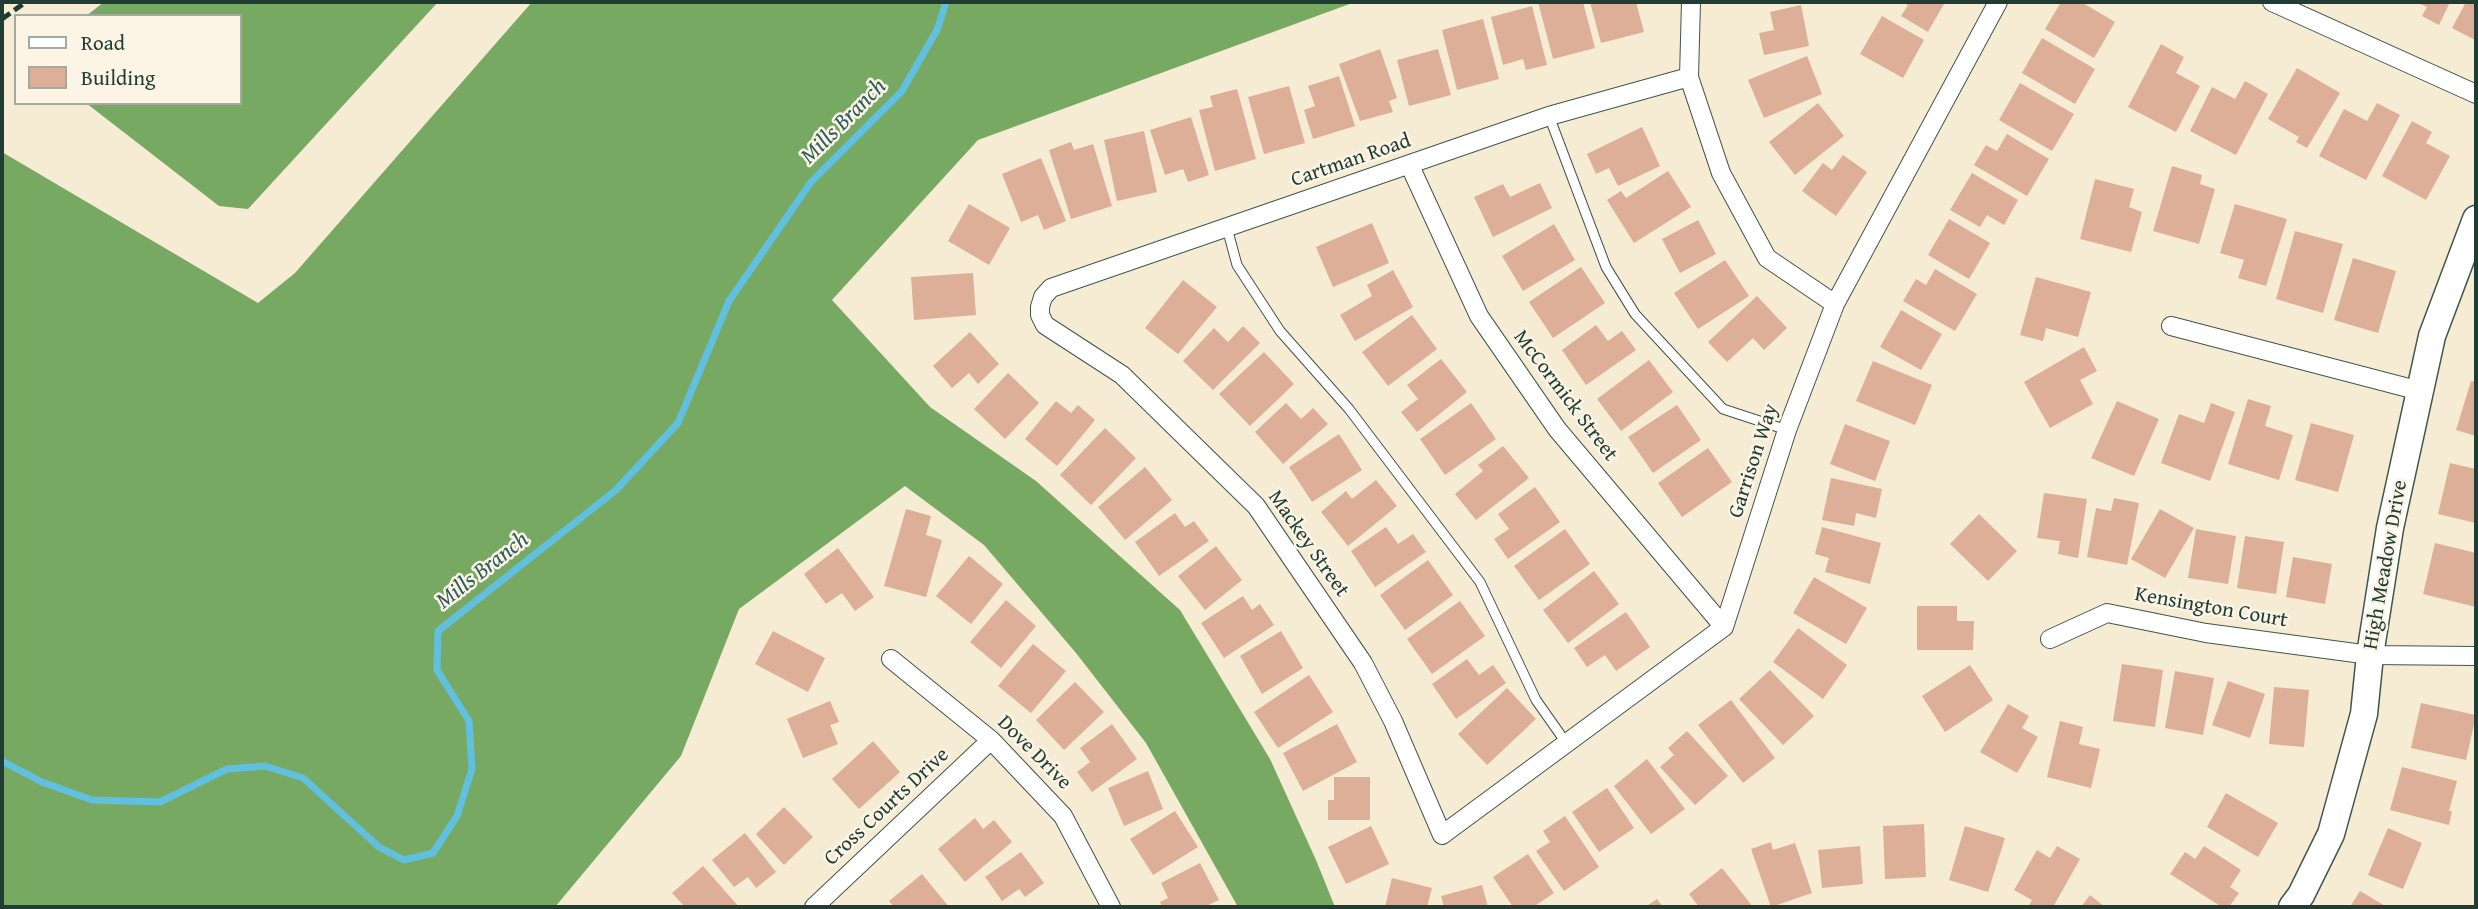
<!DOCTYPE html>
<html>
<head>
<meta charset="utf-8">
<style>
  body { margin:0 }
  #map { position:relative; width:2478px; height:909px; overflow:hidden; background:#f6ebd3; font-family:"Gentium Book Plus",serif }
  canvas { display:block }
  .frame { position:absolute; inset:0; border:4px solid #1f3d34; pointer-events:none }
  .legend { position:absolute; left:14px; top:14px; width:228px; height:91px; box-sizing:border-box; background:#fcf5e5; border:2px solid #a4ab9e; margin:0; padding:9px 12px; list-style:none; font-size:21px; color:#1f3d34 }
  .legend li { display:flex; align-items:center; gap:14px; height:35px }
  .legend b { width:35px; border:2px solid #a4ab9e }
</style>
</head>
<body>
<div id="map">
<canvas width="2478" height="909"></canvas>
<div class="frame"></div>
<ul class="legend">
<li><b style="height:9px;background:#fff"></b>Road</li>
<li><b style="height:19px;background:#deaf98"></b>Building</li>
</ul>
</div>
<script>
const ctx = document.querySelector('canvas').getContext('2d');
ctx.lineJoin = 'round';
function fill(path, color) { ctx.fillStyle = color; ctx.fill(path, 'evenodd'); }
const toPath = rows => new Path2D(rows.map(r => 'M' + r).join(''));
function strokePath(path, color, width, dash) { ctx.strokeStyle = color; ctx.lineWidth = width; ctx.lineCap = dash ? 'butt' : 'round'; ctx.setLineDash(dash || []); ctx.stroke(path); }
function drawText(font, color, halo, rows, align = 'center') {
  ctx.font = font + ' "Gentium Book Plus",serif'; ctx.lineWidth = 5; ctx.setLineDash([]); ctx.textBaseline = 'middle'; ctx.strokeStyle = halo; ctx.fillStyle = color; for (const [text, x, y, turn = 0] of rows) {
    ctx.save(); ctx.translate(x, y); ctx.rotate((+turn || 0) * Math.PI / 180); ctx.textAlign = isNaN(turn) ? turn : align; if (halo) ctx.strokeText(text, 0, 0); ctx.fillText(text, 0, 0); ctx.restore();
  }
}
fill(toPath([
  [104,2,438,2,248,209,219,206,86,103,240,103,240,16,86,16],
  [532,2,1355,2,978,140,832,300,930,407,1036,481,1180,610,1270,759,1316,860,1335,907,1238,907,1146,743,1076,653,984,545,905,486,739,609,681,756,555,907,2,907,2,152,258,303,295,273]
]), '#78a963');
strokePath(toPath([
  [2,761,42,782,92,800,160,802,227,769,265,766,303,778,379,847,404,860,433,853,457,816,472,769,469,721,437,670,438,631,616,490,678,423,729,301,811,182,902,91,937,30,946,2]
]), '#61c0df', 7);
fill(toPath([
  [1538,2,1583,2,1595,48,1553,59],
  [1590,2,1636,2,1644,32,1601,43],
  [1901,2,1945,2,1928,32,1901,16,1908,5],
  [2061,2,2081,2,2115,22,2094,58,2045,29],
  [2416,2,2450,2,2439,25,2422,16,2427,7],
  [2466,2,2476,2,2475,40,2452,28],
  [1801,5,1809,46,1764,55,1759,33,1774,30,1770,12],
  [1532,6,1547,65,1526,70,1523,59,1503,65,1491,17],
  [1882,16,1924,40,1903,78,1860,54],
  [1483,19,1499,79,1457,90,1442,30],
  [2042,38,2095,69,2075,104,2022,73],
  [2161,44,2184,57,2176,73,2200,86,2176,132,2128,107],
  [1380,49,1397,98,1389,101,1393,112,1360,121,1339,64],
  [1438,49,1451,95,1409,106,1397,60],
  [1807,56,1822,94,1764,118,1748,80],
  [2297,68,2340,93,2307,148,2296,142,2299,137,2268,119],
  [1339,76,1355,126,1313,139,1304,110,1315,106,1308,86],
  [2245,81,2268,94,2236,155,2190,131,2212,87,2235,99],
  [2020,83,2074,114,2052,151,1999,120],
  [1289,86,1305,143,1264,154,1248,97],
  [1237,89,1256,159,1215,171,1199,110,1213,107,1210,96],
  [1818,103,1844,136,1795,175,1769,142],
  [2377,103,2400,115,2366,180,2319,156,2344,109,2367,121],
  [1191,117,1209,175,1188,182,1183,169,1165,175,1150,130],
  [2412,121,2432,132,2426,143,2450,156,2426,200,2382,176],
  [1642,127,1660,166,1618,186,1609,168,1596,174,1587,154],
  [1144,131,1157,192,1117,201,1104,140],
  [2007,134,2049,159,2027,196,1974,165,1986,145,1997,151],
  [1071,142,1074,150,1093,144,1112,206,1071,219,1049,150],
  [1843,155,1867,172,1836,216,1802,191,1823,163,1832,170],
  [1041,158,1066,221,1044,230,1038,215,1021,222,1002,174],
  [2172,166,2202,175,2200,184,2215,189,2199,244,2153,231],
  [1668,171,1691,207,1634,243,1607,200,1621,191,1626,198],
  [1972,173,2018,200,2004,225,1987,215,1980,227,1950,210],
  [2095,179,2134,189,2129,207,2142,212,2131,252,2080,239],
  [1540,183,1552,208,1493,237,1474,197,1503,184,1510,197],
  [969,204,1010,228,989,265,948,241],
  [2235,204,2287,219,2266,286,2238,278,2244,260,2220,253],
  [1949,219,1990,243,1969,279,1928,255],
  [1698,220,1716,254,1680,273,1662,239],
  [1372,223,1389,263,1333,287,1316,247],
  [1554,224,1575,260,1523,291,1502,256],
  [2295,231,2343,244,2323,313,2276,299],
  [2353,258,2396,271,2378,333,2334,320],
  [1725,260,1749,296,1698,329,1674,293],
  [1581,267,1605,303,1553,338,1529,302],
  [1935,269,1977,294,1955,331,1903,301,1916,279,1926,285],
  [1393,270,1413,307,1355,341,1340,315,1372,296,1367,285],
  [973,273,976,315,914,320,911,277],
  [2036,277,2091,292,2078,337,2046,328,2043,341,2020,335],
  [1183,280,1217,307,1178,354,1145,328],
  [1757,296,1787,328,1764,350,1753,338,1727,362,1708,342],
  [1901,310,1942,334,1921,370,1880,347],
  [1412,315,1437,349,1388,386,1362,352],
  [1596,325,1608,341,1622,331,1636,350,1586,385,1562,350],
  [1243,326,1260,343,1213,390,1183,361,1214,328,1228,342],
  [970,332,999,364,978,384,969,373,952,388,933,366],
  [2084,347,2097,371,2080,380,2093,404,2050,428,2024,382],
  [1264,352,1294,384,1250,426,1219,394],
  [1441,359,1467,392,1417,432,1401,412,1418,399,1407,385],
  [1649,360,1673,392,1621,431,1597,399],
  [1873,361,1932,385,1915,425,1856,401],
  [1008,373,1039,403,1005,439,974,409],
  [2471,381,2476,382,2476,436,2456,430],
  [2248,399,2271,406,2265,426,2293,435,2279,480,2228,464],
  [1056,401,1071,413,1078,405,1095,420,1057,466,1025,439],
  [2117,401,2159,419,2134,476,2091,458],
  [1286,403,1301,419,1313,408,1328,424,1283,464,1255,432],
  [1471,403,1496,439,1445,475,1420,439],
  [2211,403,2235,412,2210,481,2161,463,2179,414,2204,423],
  [1677,405,1701,440,1653,473,1628,437],
  [2311,423,2354,435,2338,492,2295,480],
  [1845,424,1890,441,1875,481,1830,464],
  [1105,428,1136,458,1091,505,1060,475],
  [1339,434,1362,470,1312,502,1289,467],
  [1503,446,1529,478,1476,520,1455,494,1483,471,1478,465],
  [1708,448,1732,482,1682,517,1658,483],
  [2450,463,2476,469,2476,523,2438,514],
  [1145,467,1172,500,1125,540,1098,507],
  [1831,478,1882,489,1876,518,1856,513,1854,526,1822,520],
  [1376,480,1397,506,1348,546,1321,512,1346,491,1352,499],
  [1535,487,1560,522,1508,559,1494,539,1509,529,1498,514],
  [2044,493,2087,499,2078,558,2058,554,2060,541,2037,538],
  [2114,498,2139,503,2127,565,2087,557,2096,508,2111,511],
  [906,509,931,516,926,535,942,540,926,597,884,586],
  [2160,509,2194,528,2165,578,2131,559],
  [1175,513,1185,527,1194,521,1209,541,1159,576,1135,542],
  [1979,514,2017,551,1988,581,1950,544],
  [1386,527,1398,544,1413,534,1426,552,1375,587,1351,551],
  [1822,527,1881,543,1870,584,1825,572,1829,558,1815,554],
  [1565,529,1590,564,1539,600,1514,566],
  [2196,529,2236,536,2228,584,2188,578],
  [2245,536,2284,542,2276,594,2237,588],
  [2435,543,2476,553,2476,607,2423,594],
  [1216,546,1242,580,1205,610,1178,576],
  [838,548,874,597,855,611,842,593,826,604,804,574],
  [969,556,1003,584,971,624,936,596],
  [2293,557,2332,564,2325,604,2286,597],
  [1428,560,1453,595,1405,630,1380,595],
  [1594,571,1619,604,1568,643,1543,610],
  [1814,577,1867,608,1846,644,1793,613],
  [1243,596,1252,610,1260,604,1274,625,1224,658,1201,623],
  [1006,600,1036,626,1001,668,970,642],
  [1460,601,1485,636,1432,674,1407,639],
  [1917,606,1957,606,1957,621,1974,621,1973,650,1917,650],
  [1626,612,1650,647,1616,671,1605,655,1587,667,1574,648],
  [1798,628,1847,665,1823,699,1773,662],
  [773,631,825,658,808,692,755,664],
  [1281,631,1303,668,1262,694,1240,656],
  [1033,644,1066,671,1031,713,998,686],
  [1467,659,1479,675,1493,665,1506,683,1456,719,1432,684],
  [2122,664,2163,670,2155,727,2113,721],
  [1970,665,1993,700,1945,732,1922,696],
  [1770,670,1814,716,1783,745,1739,699],
  [2175,671,2214,678,2203,735,2165,728],
  [1309,675,1333,712,1278,748,1254,712],
  [2228,681,2265,694,2250,738,2212,725],
  [1075,682,1104,712,1064,750,1036,720],
  [2274,687,2309,690,2304,747,2269,744],
  [1507,688,1536,719,1487,765,1458,734],
  [1731,700,1775,758,1743,783,1698,725],
  [830,701,839,722,830,725,838,744,803,758,787,719],
  [2421,703,2476,715,2466,760,2411,748],
  [2008,704,2029,716,2022,728,2038,737,2017,773,1980,752],
  [2060,721,2083,727,2079,744,2100,749,2091,788,2047,777],
  [1112,724,1137,759,1092,792,1077,772,1090,762,1080,748],
  [1337,724,1357,762,1303,791,1283,753],
  [1687,731,1728,776,1695,805,1660,767,1674,755,1668,748],
  [873,741,900,772,859,809,832,779],
  [1647,759,1685,809,1651,834,1614,786],
  [2402,767,2457,781,2449,811,2452,811,2449,825,2390,810],
  [1148,771,1163,809,1124,826,1108,788],
  [1334,777,1370,777,1370,820,1328,820,1328,800,1334,800],
  [1607,788,1634,828,1599,852,1572,812],
  [2226,793,2278,823,2258,857,2207,827],
  [784,807,813,837,784,865,756,834],
  [1175,811,1198,847,1153,875,1130,839],
  [1565,816,1599,867,1564,891,1536,851,1550,842,1543,831],
  [975,818,983,829,994,820,1012,842,965,882,938,849],
  [1924,824,1926,877,1885,879,1883,826],
  [1371,826,1389,864,1346,884,1328,847],
  [1965,826,2005,838,1988,892,1949,880],
  [2388,828,2422,843,2403,889,2368,875],
  [745,833,776,872,756,888,748,877,734,887,712,860],
  [1771,842,1773,850,1795,843,1812,893,1771,907,1751,849],
  [1860,846,1863,884,1822,888,1818,850],
  [2057,846,2080,859,2053,907,2028,907,2032,900,2014,890,2037,850,2050,858],
  [2204,846,2241,870,2230,887,2239,893,2229,907,2222,907,2170,874,2185,852,2195,859],
  [1021,852,1044,883,1025,897,1019,889,1002,901,985,877],
  [1528,854,1554,893,1533,907,1513,907,1493,877],
  [1200,863,1219,900,1204,907,1162,907,1160,902,1168,898,1161,883],
  [703,866,739,907,685,907,672,893],
  [1722,868,1753,907,1699,907,1689,894],
  [922,874,949,907,894,907,889,901],
  [1392,878,1432,888,1427,907,1385,907],
  [1482,885,1488,907,1444,907,1441,896],
  [2360,891,2387,907,2350,907],
  [2090,895,2105,907,2081,907],
  [1657,899,1663,907,1645,907]
]), '#deaf98');
const lane = toPath([
  [1549,116,1606,267,1635,314,1723,409,1787,430],
  [1227,228,1237,265,1280,331,1349,409,1480,582,1536,700,1567,744]
]);
const street = toPath([
  [1691,2,1689,77,1721,173,1767,258,1835,304],
  [2272,2,2476,94],
  [1689,77,1549,116,1051,288,1043,297,1040,307,1040,315,1045,325,1122,375,1256,506,1363,663,1393,721,1442,835,1724,627,1787,430,1835,304,1998,2],
  [1410,166,1479,316,1557,429,1724,627],
  [2171,326,2420,391],
  [2050,639,2107,613,2206,633,2370,655,2476,656],
  [891,659,991,740,1063,816,1111,907],
  [814,907,991,740]
]);
const secondary = toPath([
  [2292,907,2301,895,2331,834,2364,714,2370,655,2390,528,2432,336,2476,219]
]);
strokePath(lane, '#3f574c', 11);
strokePath(street, '#3f574c', 20);
strokePath(secondary, '#3f574c', 29);
strokePath(lane, '#fff', 9);
strokePath(street, '#fff', 18);
strokePath(secondary, '#fff', 26);
strokePath(toPath([
  [2,19,26,2]
]), '#1f3d34', 5, [10, 5]);
drawText('21px', '#1f3d34', '#fcf5e5', [
  ["Cartman Road",1351,161,-19],
  ["McCormick Street",1565,396,53],
  ["Garrison Way",1754,461,-72],
  ["Mackey Street",1308,544,55],
  ["High Meadow Drive",2386,565,-80],
  ["Kensington Court",2211,608,10],
  ["Dove Drive",1034,753,45],
  ["Cross Courts Drive",887,807,-43]
]);
drawText('italic 23px', '#305e5f', '#fcf5e5', [
  ["Mills Branch",844,122,-45],
  ["Mills Branch",483,571,-38]
]);
</script>
</body>
</html>
